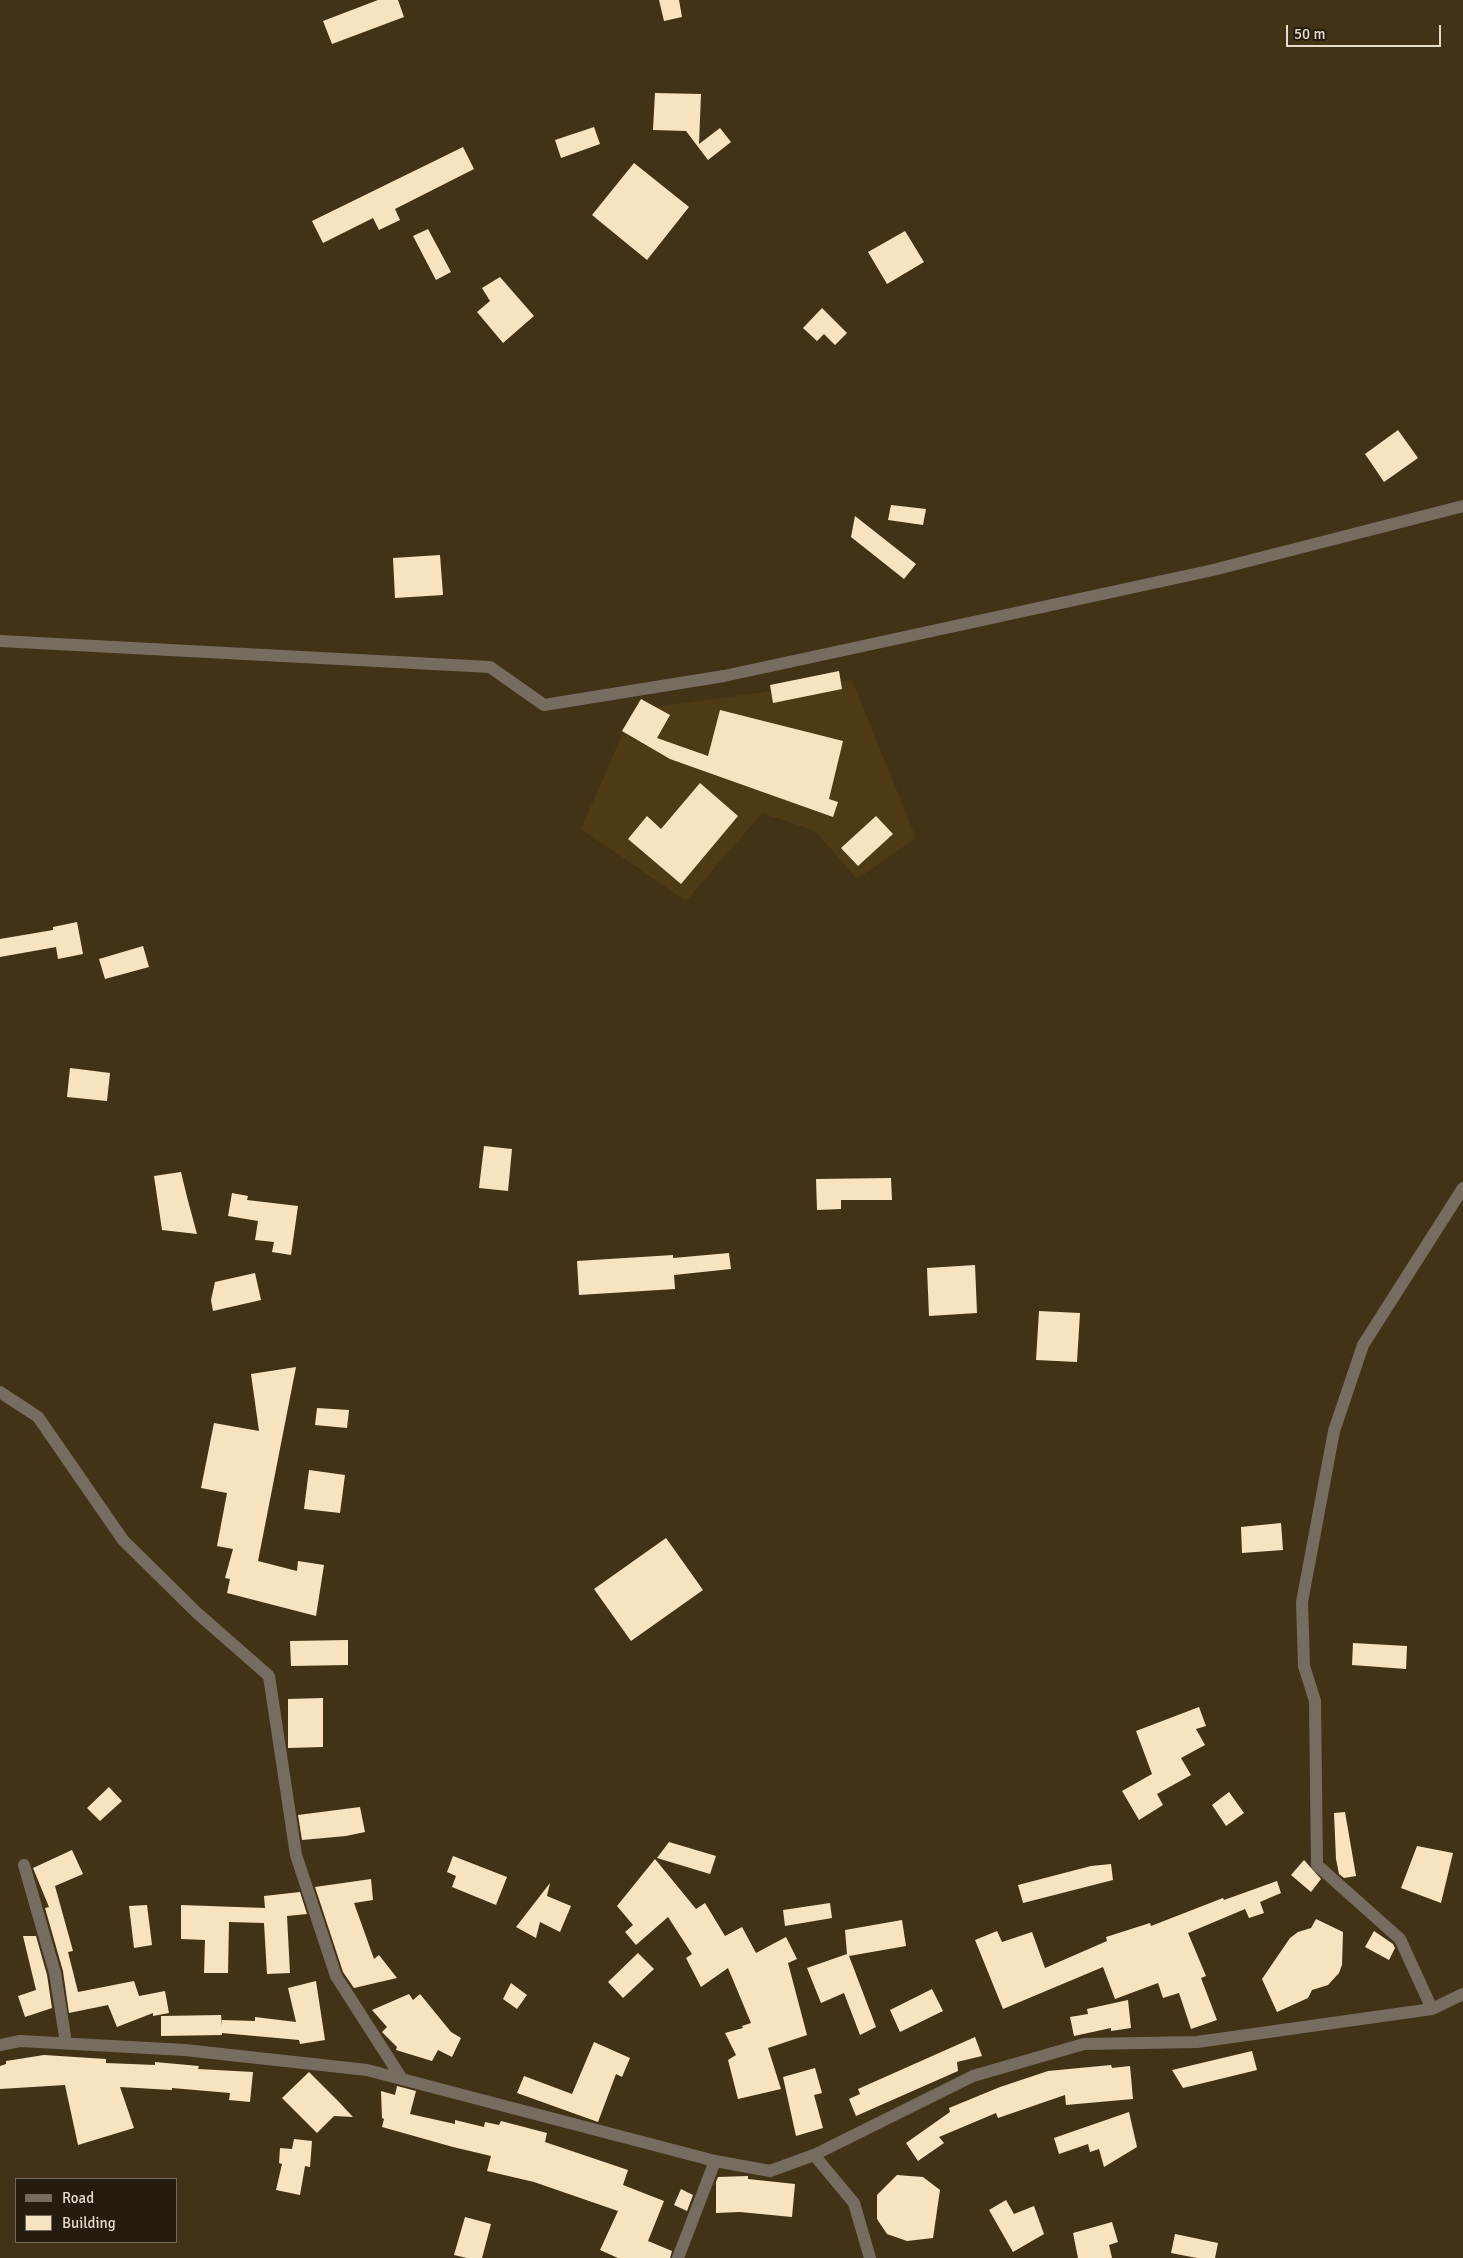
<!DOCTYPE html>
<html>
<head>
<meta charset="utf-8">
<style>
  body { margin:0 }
  #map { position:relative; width:1463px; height:2258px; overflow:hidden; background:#433316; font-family:Signika,sans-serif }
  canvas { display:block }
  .legend { position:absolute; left:15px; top:2178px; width:162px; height:65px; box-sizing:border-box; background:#231c0f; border:1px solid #71695b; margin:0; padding:6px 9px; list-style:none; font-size:15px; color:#e6dccc }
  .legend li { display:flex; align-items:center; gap:10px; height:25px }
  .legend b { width:25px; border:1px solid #71695b }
  .scale { position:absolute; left:1286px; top:25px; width:155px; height:22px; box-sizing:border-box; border:2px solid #e6dccc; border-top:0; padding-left:6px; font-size:15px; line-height:18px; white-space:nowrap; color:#e6dccc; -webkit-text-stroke:4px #231c0f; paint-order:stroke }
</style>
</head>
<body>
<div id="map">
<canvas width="1463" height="2258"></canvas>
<ul class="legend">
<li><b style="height:6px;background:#766d60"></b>Road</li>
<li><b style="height:14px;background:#f8e3c1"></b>Building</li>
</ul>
<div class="scale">50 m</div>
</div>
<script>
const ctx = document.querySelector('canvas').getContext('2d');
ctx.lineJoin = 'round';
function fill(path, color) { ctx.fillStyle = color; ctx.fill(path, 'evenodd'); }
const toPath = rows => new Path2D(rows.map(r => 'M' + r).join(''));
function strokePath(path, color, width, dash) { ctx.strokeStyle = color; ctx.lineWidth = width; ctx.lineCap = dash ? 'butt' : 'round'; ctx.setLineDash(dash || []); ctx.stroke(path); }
fill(toPath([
  [852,680,916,838,857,879,815,831,762,813,686,901,581,829,633,710]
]), '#4e3a15');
fill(toPath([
  [378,0,398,0,404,17,332,44,323,21],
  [659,0,679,0,682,17,664,21],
  [655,93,701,94,699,144,720,128,731,142,708,160,686,131,653,130],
  [594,127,600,144,561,158,555,140],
  [463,147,474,169,395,209,400,220,379,230,373,218,323,243,312,221],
  [634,163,689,207,647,260,592,215],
  [428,229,451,272,436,280,413,236],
  [905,231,924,262,887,284,868,252],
  [500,277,534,316,503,343,477,312,490,301,482,288],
  [822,308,847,333,835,345,824,334,817,341,803,328],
  [1398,430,1418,458,1384,482,1365,454],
  [891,505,926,509,923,525,888,520],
  [855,516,916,564,904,579,851,537],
  [440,555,443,595,395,598,393,558],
  [839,671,842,689,773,703,770,685],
  [641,699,670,715,657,738,708,756,720,710,843,741,829,799,838,802,833,817,670,759,622,731],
  [700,783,738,816,681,884,628,839,647,816,661,829],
  [876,816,893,834,858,866,841,848],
  [77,922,83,954,58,959,56,947,0,957,0,939,53,930,53,927],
  [143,946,149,967,105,979,99,959],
  [70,1068,110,1073,107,1101,67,1097],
  [484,1146,512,1149,508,1191,479,1188],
  [181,1172,187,1197,197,1234,162,1230,154,1176],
  [891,1178,892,1200,841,1200,841,1209,817,1210,816,1179],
  [232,1193,248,1196,247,1200,298,1206,291,1255,272,1252,274,1242,255,1240,258,1221,228,1216],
  [729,1253,731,1269,674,1275,675,1289,579,1295,577,1261,673,1255,673,1258],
  [975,1265,977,1313,929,1316,927,1268],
  [255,1273,261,1300,213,1311,211,1300,215,1282],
  [1039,1311,1080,1313,1077,1362,1036,1360],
  [296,1367,258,1561,297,1571,298,1561,324,1565,316,1616,227,1593,230,1579,225,1578,233,1549,217,1546,227,1493,201,1488,214,1423,259,1431,251,1374],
  [317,1408,349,1410,347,1428,315,1425],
  [309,1470,345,1475,340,1513,304,1509],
  [1281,1523,1283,1550,1242,1553,1241,1527],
  [666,1538,703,1590,631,1641,594,1589],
  [348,1640,348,1665,291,1666,290,1641],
  [1353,1643,1407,1646,1406,1669,1352,1665],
  [323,1698,323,1747,288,1748,288,1699],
  [1199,1707,1206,1726,1196,1729,1205,1745,1181,1758,1191,1775,1157,1794,1163,1805,1139,1820,1122,1791,1152,1774,1136,1731],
  [109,1787,122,1801,100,1821,87,1808],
  [1229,1792,1244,1813,1226,1826,1212,1805],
  [360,1807,365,1832,346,1836,302,1840,298,1815],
  [1345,1812,1356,1876,1344,1878,1339,1874,1336,1859,1334,1813],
  [669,1842,716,1856,710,1874,657,1858],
  [1417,1846,1453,1853,1441,1903,1401,1888],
  [72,1850,83,1874,55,1886,73,1951,68,1952,78,1992,134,1981,139,1996,165,1991,169,2013,153,2016,153,2013,117,2027,108,2005,69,2013,63,1971,45,1908,49,1907,33,1868],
  [453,1856,507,1877,496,1905,452,1887,456,1876,447,1872],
  [655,1859,696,1909,705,1903,725,1936,742,1927,756,1953,786,1937,797,1959,788,1963,807,2035,768,2048,781,2089,738,2099,728,2060,736,2055,725,2033,743,2028,742,2026,751,2023,728,1968,701,1987,686,1958,692,1954,668,1917,636,1945,625,1932,633,1925,617,1906],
  [1304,1860,1321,1879,1311,1892,1291,1875],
  [1111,1864,1113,1880,1023,1903,1018,1885,1091,1866],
  [371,1879,373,1900,354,1903,374,1959,379,1955,397,1978,354,1988,343,1972,315,1887],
  [1277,1881,1281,1893,1260,1902,1264,1913,1249,1918,1245,1909,1188,1933,1206,1976,1201,1978,1217,2020,1191,2029,1179,1993,1163,1998,1158,1983,1115,1999,1103,1967,1003,2009,975,1940,997,1931,1002,1942,1032,1932,1045,1968,1107,1941,1106,1937,1150,1923,1151,1926,1223,1898,1224,1900],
  [550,1883,547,1896,571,1906,560,1932,540,1922,536,1938,516,1927],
  [300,1892,307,1914,287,1916,290,1973,267,1974,264,1923,229,1922,228,1973,204,1973,205,1940,181,1939,181,1905,265,1908,264,1896],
  [830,1903,832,1918,785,1926,783,1910],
  [147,1905,152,1945,134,1948,129,1906],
  [1316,1919,1343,1932,1342,1965,1339,1973,1328,1985,1312,1990,1308,1998,1277,2012,1262,1979,1290,1938,1298,1932,1311,1928],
  [902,1920,906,1946,849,1956,876,2027,860,2035,844,1993,821,2003,807,1968,847,1954,845,1930],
  [1374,1931,1393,1944,1395,1948,1389,1960,1365,1947],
  [23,1936,36,1936,47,1975,52,2008,25,2017,18,1996,36,1990],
  [638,1953,654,1969,623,1998,608,1982],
  [316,1981,325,2040,300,2044,299,2040,222,2033,222,2035,161,2036,161,2016,221,2015,222,2026,222,2020,255,2021,255,2017,296,2022,288,1988],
  [511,1983,527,1995,517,2009,503,1999],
  [932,1989,943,2011,900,2032,890,2010],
  [409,1994,413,2000,420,1994,451,2032,461,2038,452,2057,438,2050,432,2061,396,2050,397,2047,382,2032,387,2027,372,2010],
  [1128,2000,1131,2028,1111,2031,1111,2028,1074,2036,1070,2017,1088,2014,1087,2009],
  [975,2037,982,2056,957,2062,958,2071,856,2116,849,2099,860,2094,858,2089],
  [594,2042,630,2058,622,2077,616,2074,598,2122,517,2093,524,2076,572,2094],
  [1252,2051,1257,2070,1183,2088,1172,2070],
  [44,2055,106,2059,106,2063,155,2065,155,2062,199,2066,198,2069,253,2072,250,2102,229,2100,230,2093,172,2088,172,2090,120,2087,134,2128,78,2145,65,2085,0,2089,0,2066,6,2064,6,2061],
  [1111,2065,1112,2068,1130,2066,1133,2099,1066,2105,1065,2095,998,2118,996,2113,939,2137,944,2143,918,2161,906,2143,950,2112,949,2108,1000,2087,1048,2071],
  [815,2068,822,2093,814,2095,823,2128,796,2136,783,2077],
  [309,2072,339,2102,353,2117,334,2116,317,2133,282,2098],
  [397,2086,416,2091,410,2114,455,2124,455,2120,484,2127,485,2122,499,2125,501,2121,547,2133,545,2142,628,2170,623,2185,664,2201,648,2241,672,2251,670,2258,618,2258,600,2250,618,2211,534,2182,487,2171,491,2156,453,2147,382,2127,384,2119,382,2118,381,2091,395,2095],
  [1129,2112,1137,2147,1104,2167,1099,2149,1090,2152,1088,2144,1059,2154,1054,2138],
  [294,2139,312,2141,310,2167,305,2166,300,2195,276,2190,282,2164,279,2163,280,2148,292,2149],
  [897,2175,923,2177,940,2190,933,2238,907,2241,887,2234,877,2219,877,2195],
  [748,2176,748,2179,795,2184,792,2217,740,2212,716,2213,716,2182,718,2177],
  [681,2189,693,2195,687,2211,674,2205],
  [1006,2200,1014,2214,1034,2206,1044,2234,1013,2252,989,2210],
  [465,2217,491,2224,482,2258,467,2258,454,2255],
  [1112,2222,1118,2242,1109,2245,1112,2258,1078,2258,1073,2233],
  [1175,2234,1218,2243,1215,2258,1197,2258,1171,2253]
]), '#f8e3c1');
strokePath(toPath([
  [0,641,490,667,544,705,724,676,840,651,1213,570,1463,506],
  [0,1392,38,1417,123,1540,196,1612,269,1676,296,1855,336,1976,402,2079],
  [24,1865,55,1973,66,2043],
  [1432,2009,1400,1939,1317,1865,1315,1701,1304,1666,1302,1602,1334,1431,1363,1345,1463,1188],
  [0,2045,20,2041,185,2050,367,2070,715,2161,770,2171,814,2155,973,2076,1084,2044,1197,2042,1432,2009,1463,1994],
  [814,2155,854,2203,870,2258],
  [678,2258,715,2161]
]), '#766d60', 12);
</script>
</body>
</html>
